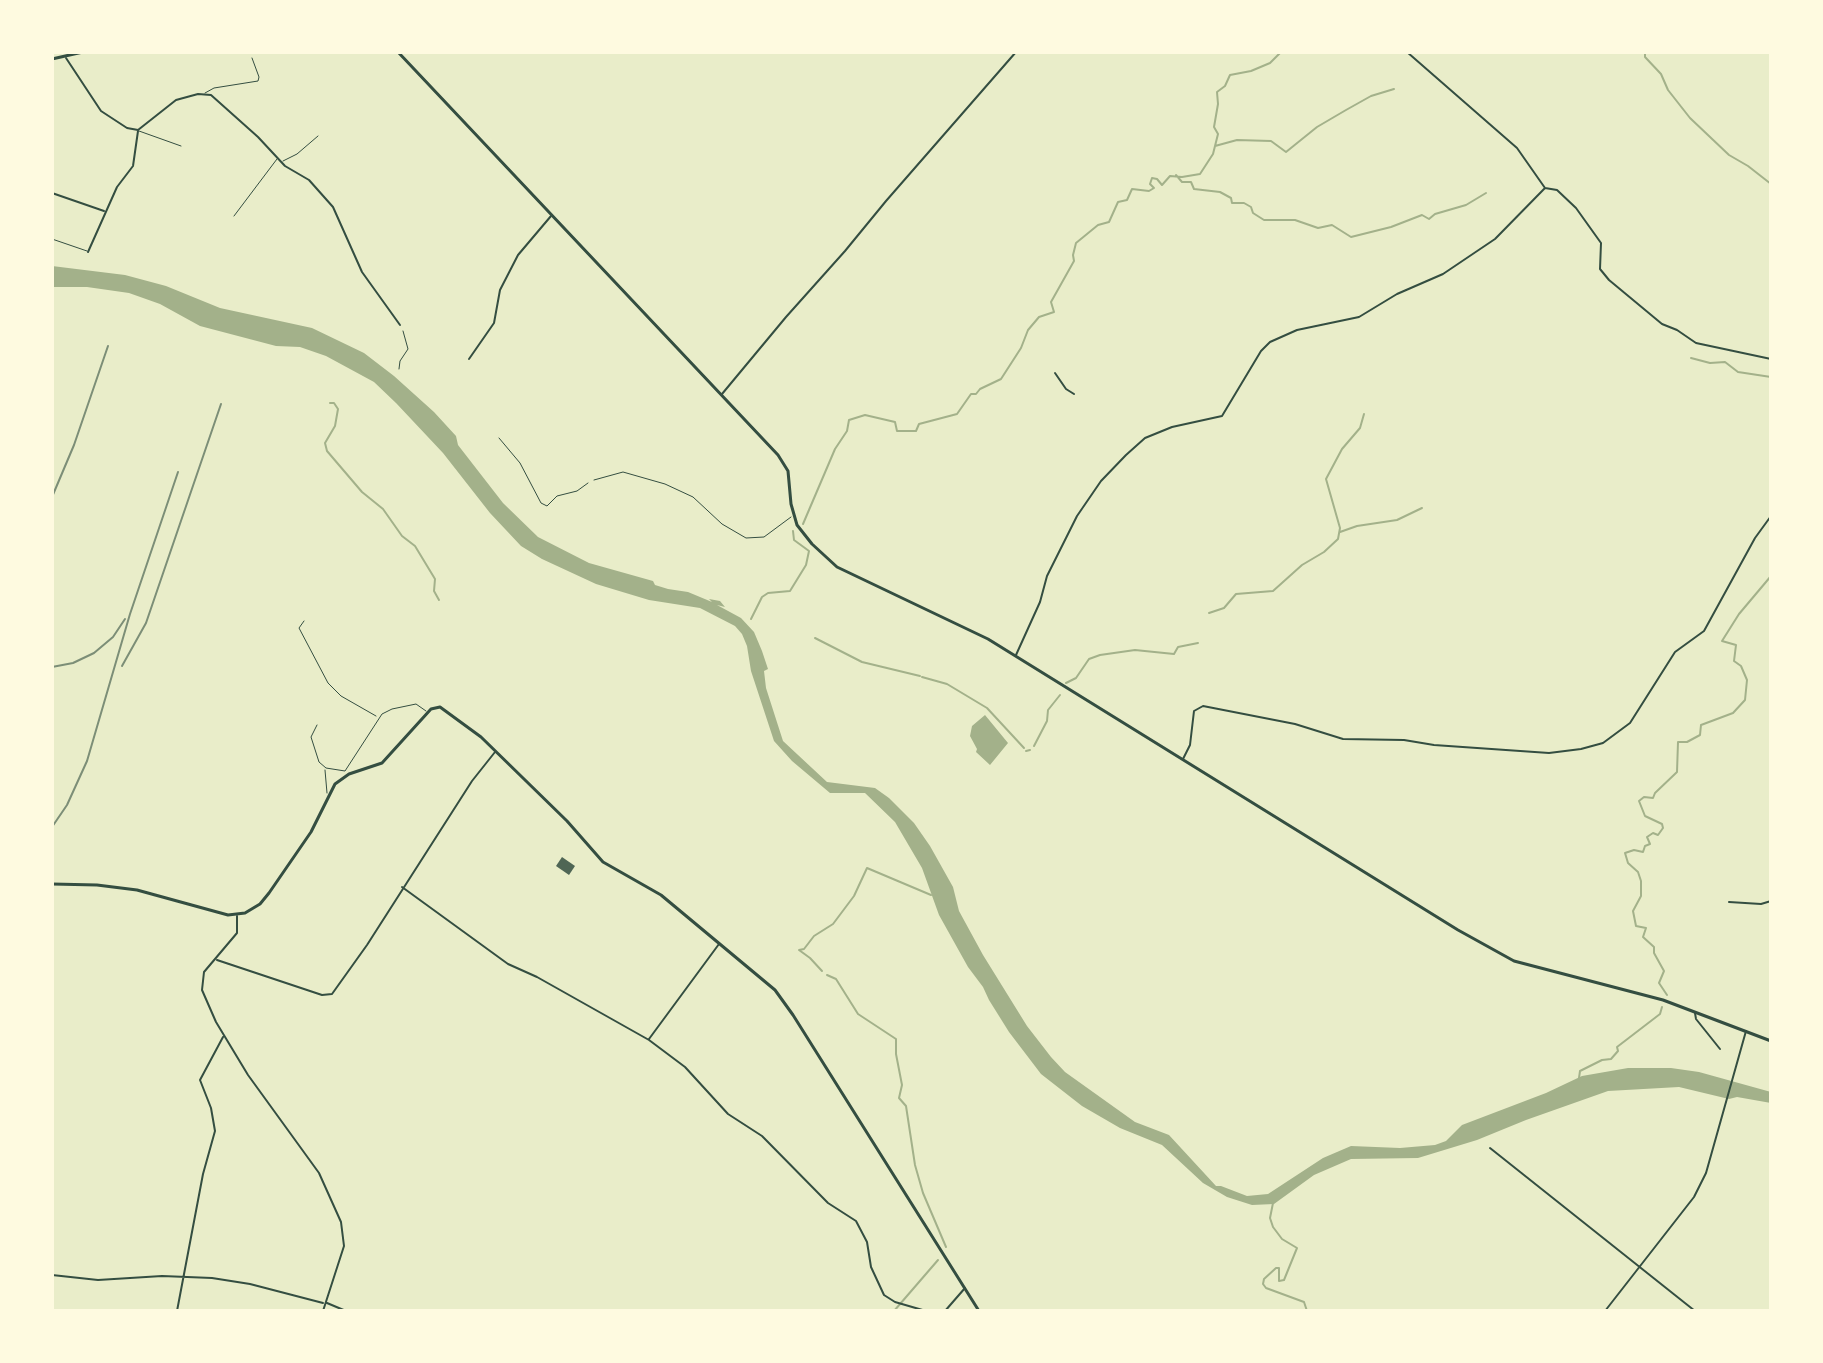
<!DOCTYPE html>
<html>
<head>
<meta charset="utf-8">
<style>
  body { margin:0 }
  #map { position:relative; width:1823px; height:1363px; overflow:hidden; background:#e9edc9; font-family:"DM Sans",sans-serif }
  canvas { display:block }
  .frame { position:absolute; inset:0; border:54px solid #fefae0; pointer-events:none }
</style>
</head>
<body>
<div id="map">
<canvas width="1823" height="1363"></canvas>
<div class="frame"></div>
</div>
<script>
const ctx = document.querySelector('canvas').getContext('2d');
ctx.lineJoin = 'round';
function fill(path, color) { ctx.fillStyle = color; ctx.fill(path, 'evenodd'); }
const toPath = rows => new Path2D(rows.map(r => 'M' + r).join(''));
function strokePath(path, color, width, dash) { ctx.strokeStyle = color; ctx.lineWidth = width; ctx.lineCap = dash ? 'butt' : 'round'; ctx.setLineDash(dash || []); ctx.stroke(path); }
fill(toPath([
  [52,266,125,275,166,286,220,308,312,328,364,353,394,376,434,412,456,436,458,445,503,503,538,537,589,563,653,581,655,585,668,589,688,592,712,602,709,599,720,601,725,607,717,605,741,618,754,632,762,651,768,669,764,671,766,688,783,741,827,782,875,788,889,798,914,823,930,846,953,887,959,911,983,955,1027,1026,1051,1057,1065,1072,1135,1122,1169,1135,1216,1186,1221,1186,1247,1196,1268,1194,1323,1158,1351,1146,1400,1148,1435,1145,1446,1141,1462,1125,1546,1093,1582,1076,1628,1068,1671,1068,1699,1072,1771,1092,1771,1103,1737,1097,1729,1099,1679,1087,1608,1091,1526,1120,1477,1140,1418,1158,1351,1159,1314,1175,1274,1204,1252,1205,1227,1197,1203,1183,1162,1145,1120,1128,1082,1106,1041,1074,1009,1032,989,1000,983,987,968,967,939,915,922,868,895,822,865,793,830,793,792,761,774,741,751,671,747,646,742,634,735,626,700,608,649,600,596,584,542,559,521,546,490,513,443,453,396,403,374,382,326,356,300,347,276,346,200,326,160,304,129,293,87,287,52,287],
  [985,715,1008,743,990,765,976,752,977,749,970,736,972,726]
]), '#a3b18a');
strokePath(toPath([
  [1645,52,1645,57,1661,74,1668,90,1690,118,1729,155,1748,166,1771,184],
  [1215,146,1237,140,1271,141,1286,152,1317,127,1346,110,1371,96,1394,89],
  [1176,175,1182,182,1191,182,1194,189,1220,192,1231,198,1232,203,1244,203,1251,207,1253,213,1264,220,1295,220,1318,228,1332,225,1351,237,1391,227,1422,215,1429,219,1435,214,1466,205,1486,193],
  [1691,358,1710,363,1725,362,1738,372,1771,377],
  [330,403,334,403,338,409,335,426,325,443,327,451,362,492,383,509,402,536,415,546,435,579,434,591,439,600],
  [803,524,835,449,847,431,849,420,865,415,895,422,897,431,916,431,919,424,957,414,971,394,976,394,980,389,1001,379,1021,348,1028,330,1039,317,1054,312,1051,302,1074,261,1073,255,1076,243,1098,225,1109,222,1118,202,1127,200,1132,189,1149,191,1154,188,1150,184,1152,178,1157,179,1162,185,1170,176,1182,177,1200,174,1213,154,1218,134,1214,127,1218,104,1217,92,1225,86,1230,75,1251,71,1270,63,1281,52],
  [1340,532,1357,526,1397,520,1422,508],
  [1209,613,1224,608,1236,594,1273,591,1302,565,1324,552,1338,539,1340,528,1326,479,1342,449,1360,428,1364,414],
  [751,619,762,597,768,593,790,591,806,565,809,551,794,540,793,531],
  [815,638,862,662,920,676],
  [922,677,947,684,987,708,1024,748],
  [1066,683,1076,678,1089,659,1100,655,1135,650,1174,654,1178,647,1198,643],
  [1034,746,1047,721,1048,710,1060,695],
  [1026,751,1030,750],
  [822,971,810,958,799,950,804,949,814,936,833,924,854,896,867,868,931,895],
  [827,975,836,979,858,1014,896,1039,896,1054,902,1085,899,1098,906,1106,915,1165,923,1193,946,1247],
  [1667,995,1659,983,1664,971,1654,953,1654,947,1643,937,1646,928,1636,926,1633,911,1641,896,1641,881,1638,872,1628,863,1625,853,1634,850,1643,852,1645,846,1650,844,1647,837,1653,833,1658,835,1663,828,1662,824,1645,816,1639,801,1644,797,1653,798,1655,793,1677,772,1678,742,1687,742,1700,735,1701,725,1733,713,1745,700,1747,680,1741,666,1734,661,1736,645,1722,641,1739,614,1771,576],
  [1579,1078,1580,1071,1602,1060,1611,1059,1618,1051,1617,1047,1660,1014,1662,1007],
  [1273,1203,1270,1218,1273,1227,1282,1239,1297,1248,1284,1280,1279,1281,1279,1268,1276,1268,1264,1279,1263,1284,1266,1288,1304,1302,1307,1311],
  [894,1311,938,1260]
]), '#a3b18a', 2);
fill(toPath([
  [562,857,575,866,569,875,556,866]
]), '#4f6655');
strokePath(toPath([
  [399,369,400,361,408,349,403,331],
  [499,438,520,463,541,503,547,506,557,496,577,491,588,483]
]), '#344e41', 1);
strokePath(toPath([
  [205,93,214,88,258,81,259,77,252,58],
  [139,131,181,146],
  [283,161,297,154,318,136],
  [234,216,277,159],
  [52,239,87,251],
  [594,480,623,472,665,484,693,497,722,524,746,538,764,537,791,517],
  [304,621,299,628,328,683,341,696,376,716],
  [317,725,311,737,319,762,326,768,345,771,382,714,392,709,416,704,426,711],
  [325,770,327,793]
]), '#344e41', 1);
strokePath(toPath([
  [1407,52,1517,148,1545,188,1557,190,1576,208,1601,243,1600,269,1609,280,1662,324,1677,330,1696,343,1771,359],
  [66,58,101,111,127,128,138,130,176,100,198,94,211,95,258,137,285,166,309,180,333,207,362,272,400,325],
  [52,193,104,211],
  [88,252,117,187,133,166,138,131],
  [469,359,494,323,500,290,518,255,551,216],
  [1055,373,1066,389,1074,394],
  [722,394,786,317,845,251,886,201,1016,52],
  [1016,655,1040,602,1047,576,1077,516,1101,481,1126,455,1145,438,1172,427,1222,416,1261,351,1270,342,1297,330,1359,317,1397,294,1443,274,1495,239,1545,188],
  [1183,759,1190,745,1194,711,1203,706,1295,724,1343,739,1404,740,1434,745,1549,753,1581,749,1603,743,1630,723,1675,652,1704,631,1755,538,1771,516],
  [402,887,508,964,537,977,649,1040,685,1067,728,1114,762,1136,828,1203,856,1221,867,1242,871,1267,884,1295,895,1302,926,1311],
  [1729,902,1761,904,1771,901],
  [237,916,237,933,204,972,202,990,216,1022,248,1075,319,1173,341,1222,344,1246,323,1311],
  [217,960,322,995,332,994,367,945,472,781,495,752],
  [1695,1013,1696,1019,1720,1049],
  [649,1039,719,944],
  [1490,1148,1695,1311],
  [52,1275,98,1280,162,1276,212,1278,250,1284,323,1303],
  [327,1303,346,1311],
  [177,1311,203,1174,215,1131,211,1108,200,1080,223,1037],
  [945,1311,965,1288],
  [1605,1311,1694,1197,1706,1173,1746,1031]
]), '#344e41', 2);
strokePath(toPath([
  [52,59,83,52],
  [52,884,97,885,137,890,228,915,245,913,260,904,269,893,311,832,335,784,349,774,382,763,431,709,440,707,481,737,567,821,603,862,661,895,775,990,793,1015,979,1311]
]), '#344e41', 3);
strokePath(toPath([
  [398,52,778,455,788,471,791,504,797,525,812,544,837,567,988,639,1458,930,1514,961,1663,1000,1771,1041]
]), '#344e41', 3);
strokePath(toPath([
  [52,497,74,445,108,346],
  [122,666,146,623,221,404],
  [52,667,73,663,94,653,113,637,125,619],
  [52,827,67,805,87,761,130,614,178,472]
]), '#7c8e77', 2);
</script>
</body>
</html>
